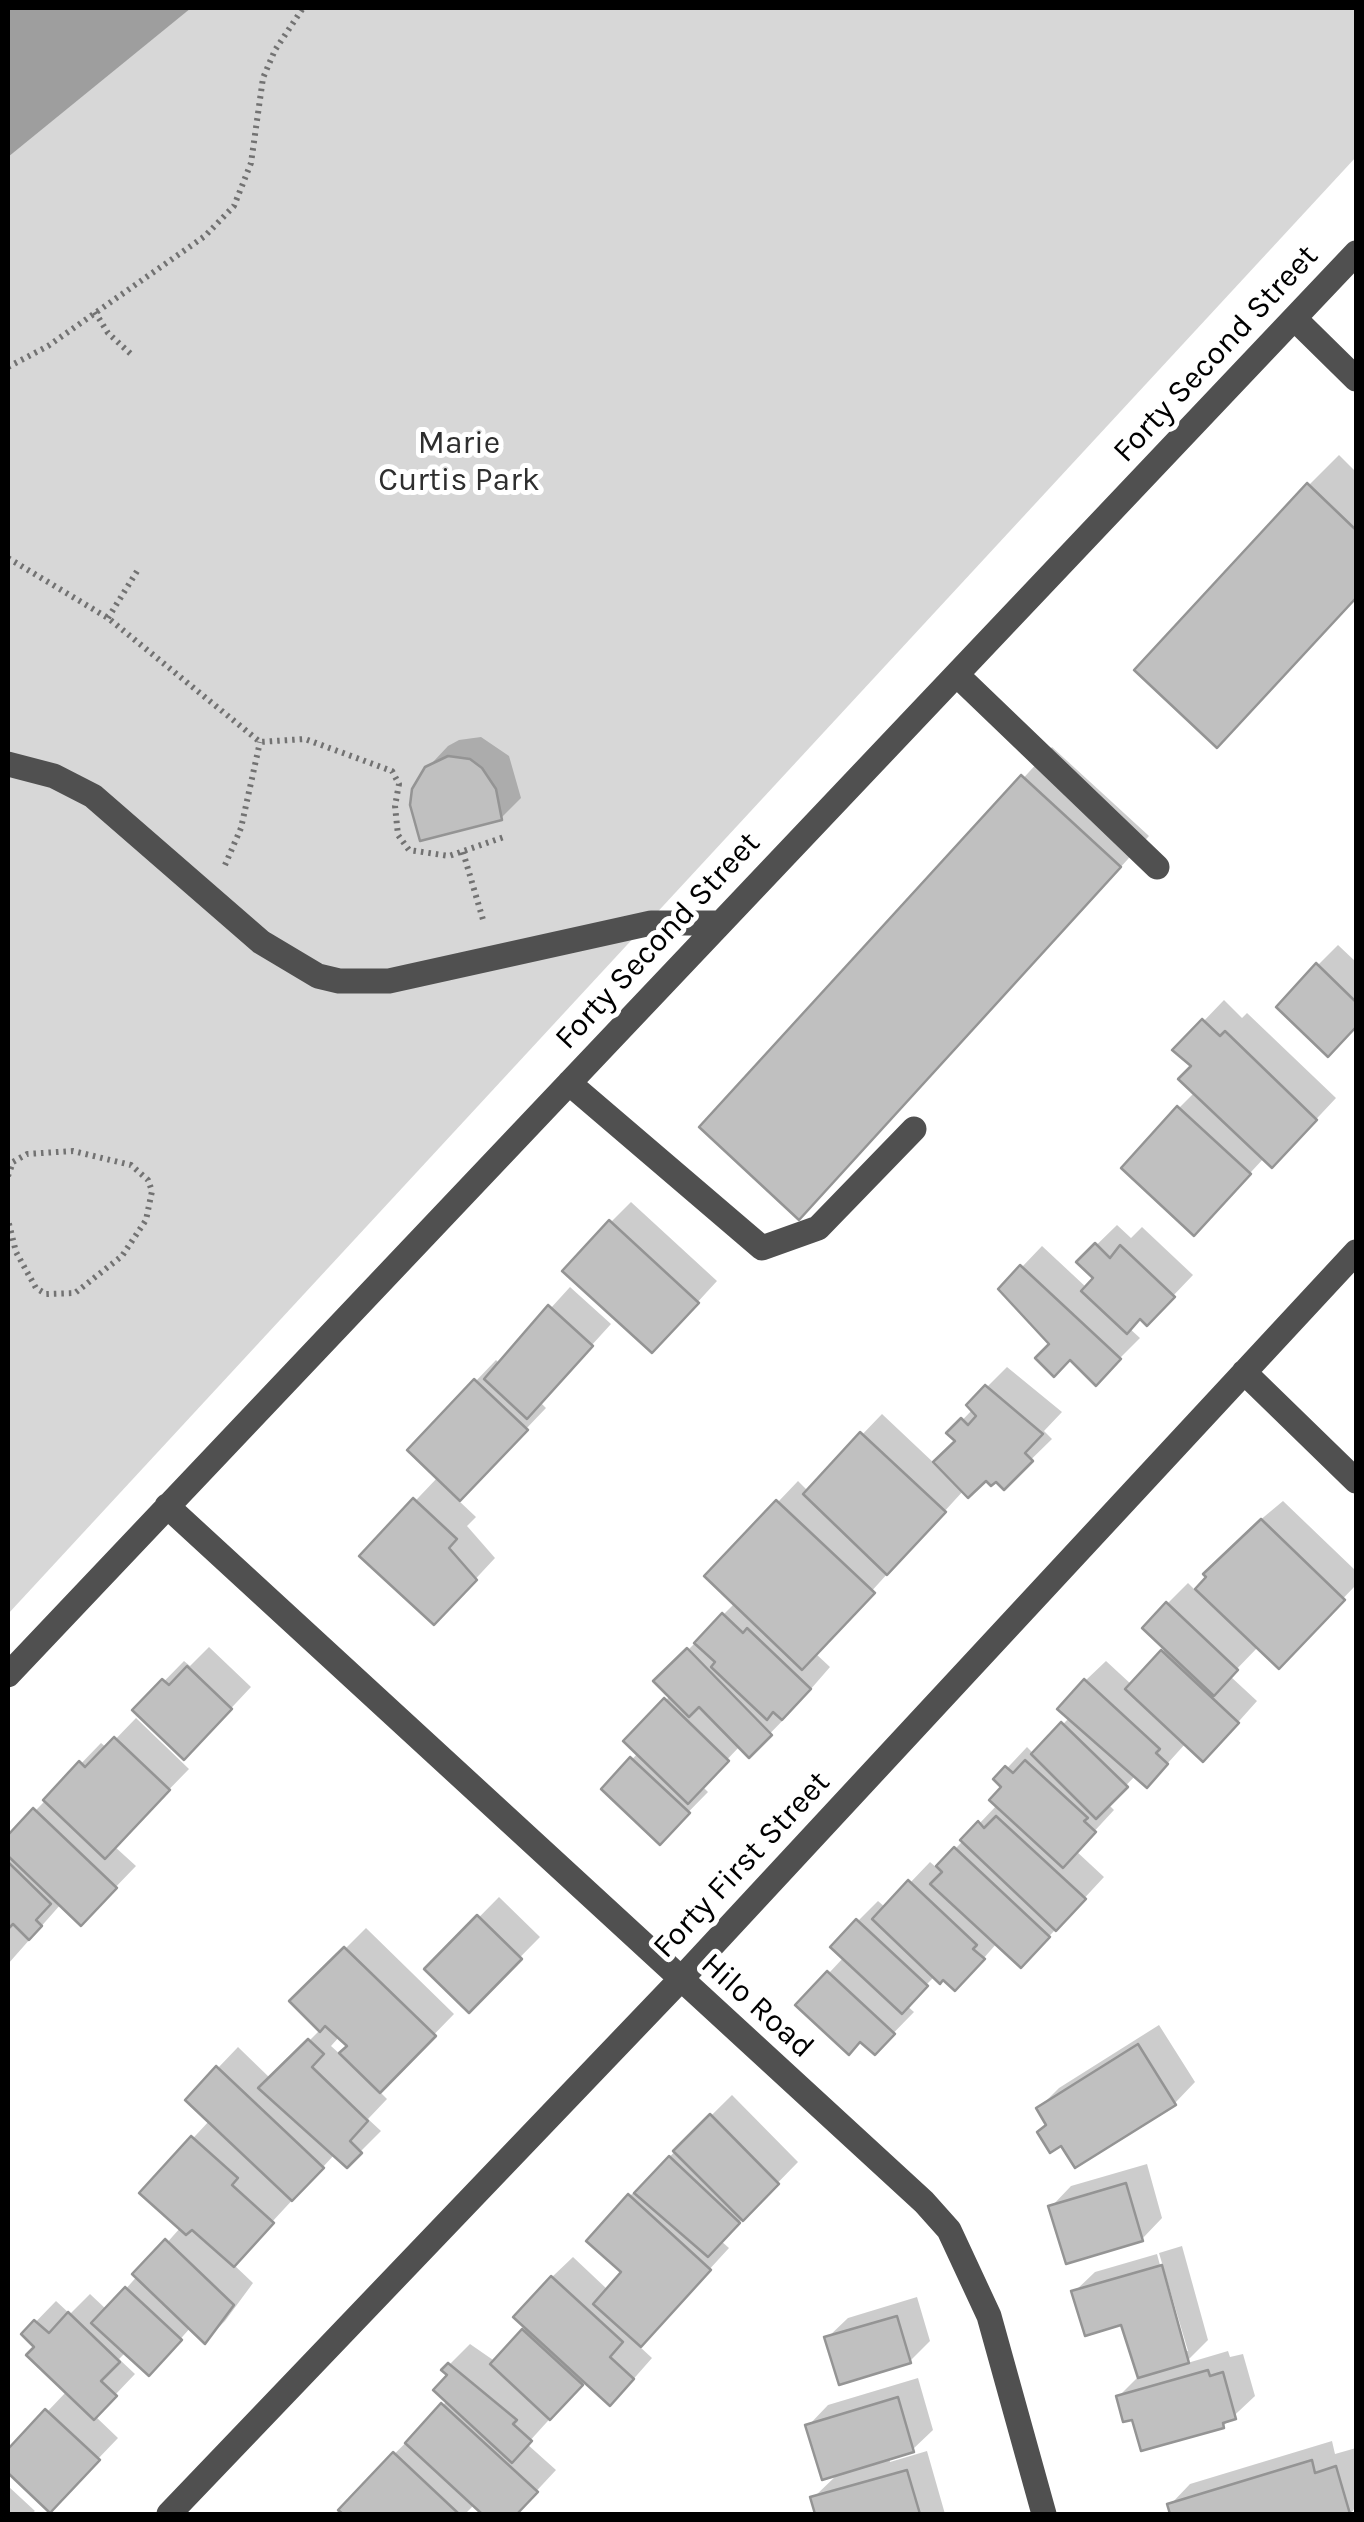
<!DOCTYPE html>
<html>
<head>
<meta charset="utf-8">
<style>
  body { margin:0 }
  #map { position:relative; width:1364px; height:2522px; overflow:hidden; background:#fff; font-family:Karla,sans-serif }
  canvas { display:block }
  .frame { position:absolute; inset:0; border:10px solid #000; pointer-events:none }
</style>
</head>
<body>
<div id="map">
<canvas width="1364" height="2522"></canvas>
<div class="frame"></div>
</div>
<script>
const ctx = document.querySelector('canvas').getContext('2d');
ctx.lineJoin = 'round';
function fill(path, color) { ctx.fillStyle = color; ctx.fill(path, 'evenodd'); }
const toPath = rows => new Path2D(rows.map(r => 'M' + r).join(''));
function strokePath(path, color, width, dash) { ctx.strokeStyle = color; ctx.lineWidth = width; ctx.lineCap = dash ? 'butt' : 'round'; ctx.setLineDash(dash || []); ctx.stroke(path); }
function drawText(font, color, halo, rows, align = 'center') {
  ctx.font = font + ' Karla,sans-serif'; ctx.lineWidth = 10; ctx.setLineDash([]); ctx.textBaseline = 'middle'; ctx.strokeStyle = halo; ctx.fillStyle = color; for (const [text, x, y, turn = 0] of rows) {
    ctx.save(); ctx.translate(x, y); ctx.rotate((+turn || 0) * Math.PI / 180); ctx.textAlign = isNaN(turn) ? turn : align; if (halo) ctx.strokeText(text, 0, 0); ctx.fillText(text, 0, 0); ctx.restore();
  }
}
fill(toPath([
  [8,8,1356,8,1356,157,8,1614]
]), '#d7d7d7');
fill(toPath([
  [8,8,191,8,8,157]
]), '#9e9e9e');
fill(toPath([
  [1339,455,1356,472,1356,596,1246,715,1309,485],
  [481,737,509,756,521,798,501,818,413,805,419,777,448,746,459,740],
  [1052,747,1149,836,829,1187,702,1127],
  [1338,945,1356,962,1356,1025,1328,1053,1318,965],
  [1224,1000,1242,1018,1247,1013,1336,1098,1292,1145,1264,1158,1214,1212,1179,1108,1195,1092,1194,1066,1176,1050],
  [631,1202,717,1281,672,1330,611,1222],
  [1117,1225,1131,1238,1142,1227,1193,1275,1147,1323,1141,1317,1129,1328,1140,1338,1096,1382,1002,1288,1042,1246,1087,1288,1096,1278,1079,1262],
  [570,1287,611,1324,540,1402,546,1408,458,1500,476,1517,467,1526,495,1558,454,1602,363,1556,438,1477,410,1450,496,1360,500,1364],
  [1007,1367,1062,1412,1044,1431,1052,1439,1004,1486,987,1477,964,1490,815,1653,830,1667,790,1713,749,1755,740,1746,702,1786,708,1792,660,1841,604,1789,638,1753,626,1741,671,1695,657,1681,735,1603,778,1502,798,1481,808,1491,882,1414,935,1464,958,1441,950,1433,973,1409,969,1405],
  [1283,1501,1356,1571,1356,1585,1279,1665,1259,1646,1230,1676,1257,1701,1223,1739,1186,1743,1167,1764,1136,1775,1108,1804,1114,1810,1076,1851,1104,1877,1041,1945,997,1943,976,1967,935,1976,906,2005,914,2012,875,2052,799,2005,844,1957,858,1921,878,1901,886,1908,930,1862,937,1868,998,1804,1005,1787,997,1779,1027,1747,1034,1754,1070,1717,1085,1681,1106,1661,1132,1685,1166,1648,1167,1604,1188,1583,1196,1591,1209,1578,1206,1574,1247,1531],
  [209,1647,251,1687,205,1736,136,1710,184,1661,190,1666],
  [136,1718,189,1769,114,1846,136,1866,81,1923,61,1904,8,1964,8,1839,101,1743,107,1748],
  [499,1897,540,1937,469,2009,428,1969],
  [366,1928,454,2014,379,2091,387,2099,368,2119,381,2131,347,2165,335,2154,233,2264,253,2283,225,2321,205,2341,191,2327,169,2352,126,2352,119,2359,135,2374,95,2416,118,2438,50,2509,8,2470,8,2453,67,2391,24,2334,56,2301,70,2314,90,2294,107,2310,181,2227,142,2193,210,2120,218,2068,238,2047,271,2079,321,2029,293,2001],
  [340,2036,351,2046,341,2055,331,2046],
  [1159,2025,1195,2082,1175,2103,1049,2124,1039,2108,1059,2088],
  [732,2095,798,2162,721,2241,729,2248,639,2346,652,2358,630,2383,585,2380,527,2444,556,2470,515,2514,486,2514,475,2504,465,2514,335,2514,447,2401,451,2374,445,2370,450,2364,470,2344,496,2362,528,2327,552,2277,573,2257,608,2290,624,2272,630,2196],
  [1147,2164,1162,2218,1142,2239,1051,2207,1071,2186],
  [1182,2246,1208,2340,1184,2364,1228,2351,1230,2357,1243,2354,1255,2396,1223,2426,1134,2417,1118,2397,1139,2376,1123,2322,1074,2292,1095,2272,1157,2254,1183,2351,1188,2351,1159,2253],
  [917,2297,930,2341,910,2361,827,2338,848,2318],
  [918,2378,933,2430,912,2450,889,2457,890,2462,927,2451,945,2514,818,2514,813,2498,840,2472,808,2426,828,2405],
  [1332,2441,1335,2454,1356,2448,1356,2507,1350,2514,1173,2514,1170,2505,1190,2484],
  [8,2486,35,2511,31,2514,8,2514]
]), '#0003');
const building = toPath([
  [1307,483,1356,530,1356,598,1217,748,1134,670,1307,483],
  [448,756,470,759,482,768,496,789,502,820,420,841,410,805,412,789,425,767,448,756],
  [1021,775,1121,867,799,1220,699,1127,1021,775],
  [1316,963,1356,1002,1356,1027,1328,1057,1276,1007,1316,963],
  [1202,1019,1220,1036,1225,1031,1317,1120,1272,1168,1178,1079,1191,1066,1172,1050,1202,1019],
  [1177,1106,1251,1174,1194,1236,1121,1168,1177,1106],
  [609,1220,699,1303,652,1353,562,1271,609,1220],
  [1095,1243,1110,1258,1120,1245,1175,1297,1147,1326,1140,1319,1127,1334,1081,1291,1093,1278,1076,1262,1095,1243],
  [1020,1265,1121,1359,1096,1386,1070,1360,1054,1377,1035,1358,1049,1344,998,1289,1020,1265],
  [548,1305,593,1346,527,1419,484,1379,548,1305],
  [474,1379,528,1430,460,1501,407,1450,474,1379],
  [985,1385,1043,1434,1025,1453,1033,1461,1004,1490,996,1482,991,1486,986,1481,968,1498,933,1462,955,1441,946,1433,961,1418,968,1425,976,1416,966,1405,985,1385],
  [860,1432,946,1512,887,1575,803,1494,860,1432],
  [413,1498,457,1539,449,1548,477,1580,434,1625,359,1556,413,1498],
  [776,1500,875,1593,802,1670,704,1576,776,1500],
  [1261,1519,1345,1600,1279,1669,1195,1589,1206,1577,1203,1574,1261,1519],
  [1166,1602,1238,1670,1214,1696,1142,1628,1166,1602],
  [722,1613,743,1633,747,1628,811,1689,782,1720,773,1712,767,1720,711,1667,715,1662,694,1643,722,1613],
  [687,1648,772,1735,749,1758,699,1707,689,1717,653,1681,687,1648],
  [1161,1650,1239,1723,1203,1762,1125,1689,1161,1650],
  [187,1666,232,1709,184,1760,132,1710,162,1679,169,1685,187,1666],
  [1084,1679,1160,1749,1156,1753,1168,1764,1147,1788,1057,1709,1084,1679],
  [664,1698,729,1761,688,1804,623,1741,664,1698],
  [1061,1722,1128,1787,1096,1819,1031,1754,1061,1722],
  [114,1737,170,1790,105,1859,43,1800,79,1761,85,1767,114,1737],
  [630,1757,690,1813,660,1845,601,1789,630,1757],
  [1025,1760,1088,1818,1084,1821,1096,1832,1063,1868,989,1800,1001,1787,993,1779,1005,1766,1013,1773,1025,1760],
  [33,1808,117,1888,81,1926,8,1856,8,1835,33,1808],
  [996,1816,1086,1899,1056,1931,960,1840,978,1821,984,1828,996,1816],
  [954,1847,1050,1937,1021,1968,930,1884,942,1872,936,1866,954,1847],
  [8,1862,51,1904,36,1920,42,1926,29,1940,13,1924,8,1929,8,1862],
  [908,1880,977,1945,973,1949,985,1959,955,1991,943,1980,940,1984,872,1919,908,1880],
  [477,1915,522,1959,469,2013,424,1969,477,1915],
  [856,1919,928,1986,902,2014,830,1947,856,1919],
  [344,1947,436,2036,380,2093,339,2053,347,2046,325,2026,320,2032,289,2001,344,1947],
  [827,1971,895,2034,875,2055,860,2042,849,2055,795,2005,827,1971],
  [308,2039,324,2054,312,2067,368,2121,350,2141,362,2153,347,2168,258,2088,308,2039],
  [1138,2044,1176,2105,1075,2168,1061,2146,1050,2153,1037,2132,1046,2125,1036,2108,1138,2044],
  [216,2066,324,2168,292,2201,185,2100,216,2066],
  [710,2114,779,2184,743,2221,673,2151,710,2114],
  [191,2136,238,2178,232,2185,274,2223,234,2267,192,2230,186,2235,139,2193,191,2136],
  [669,2156,740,2223,708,2257,634,2193,669,2156],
  [1126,2183,1143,2241,1066,2264,1048,2206,1126,2183],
  [628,2194,711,2270,641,2347,593,2304,621,2272,586,2241,628,2194],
  [165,2239,234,2305,205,2344,132,2274,165,2239],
  [1162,2265,1189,2363,1138,2378,1121,2325,1085,2336,1071,2291,1162,2265],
  [551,2276,623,2342,610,2357,634,2379,610,2406,513,2317,551,2276],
  [125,2287,182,2340,149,2376,91,2323,125,2287],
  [68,2312,120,2362,101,2381,117,2396,94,2420,26,2355,34,2347,21,2334,34,2320,49,2333,68,2312],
  [897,2316,911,2363,839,2385,824,2337,897,2316],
  [522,2329,583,2385,550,2420,490,2364,522,2329],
  [448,2363,517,2420,513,2424,532,2441,512,2463,433,2390,447,2375,441,2370,448,2363],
  [1208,2370,1210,2376,1223,2372,1236,2419,1223,2423,1224,2428,1141,2451,1132,2420,1123,2422,1116,2396,1208,2370],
  [898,2397,914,2452,822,2480,805,2425,898,2397],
  [441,2403,538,2492,517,2514,482,2514,405,2443,441,2403],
  [45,2409,100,2460,50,2513,8,2473,8,2449,45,2409],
  [393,2452,459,2514,343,2514,338,2510,393,2452],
  [1312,2460,1315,2473,1336,2466,1350,2514,1170,2514,1167,2504,1312,2460],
  [907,2470,920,2514,815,2514,810,2497,907,2470]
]);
fill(building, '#c0c0c0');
strokePath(building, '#949494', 2.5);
strokePath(toPath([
  [95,312,108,333,133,356],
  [8,367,48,346,205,236,234,206,251,163,263,78,275,50,303,8],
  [8,558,108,618,260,742,305,739,392,771,399,784,395,806,398,835,409,850,449,856,504,837],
  [108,618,139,568],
  [463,852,484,923],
  [225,865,241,828,260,742],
  [8,1176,13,1162,27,1154,73,1151,131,1165,148,1180,152,1191,146,1220,122,1256,75,1293,46,1294,36,1288,16,1252,8,1220]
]), '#727272', 6, [2.5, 5]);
strokePath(toPath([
  [1295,319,1356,379],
  [957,675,1157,867],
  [8,764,54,776,93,796,261,942,318,976,339,981,389,981,651,923,718,923],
  [569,1083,762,1248,818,1228,914,1129],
  [1244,1372,1356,1481],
  [167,1506,924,2202,949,2230,989,2316,1044,2514],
  [8,1675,1356,253],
  [169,2514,680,1980,1356,1252]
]), '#505050', 25);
drawText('32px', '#000', '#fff', [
  ["Forty Second Street",1216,354,-47],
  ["Forty Second Street",658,941,-47],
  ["Forty First Street",742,1865,-47],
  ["Hilo Road",757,2006,42]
]);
drawText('32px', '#2e2e2e', '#fff', [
  ["Marie",459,444],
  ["Curtis Park",459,481]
]);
</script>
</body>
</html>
